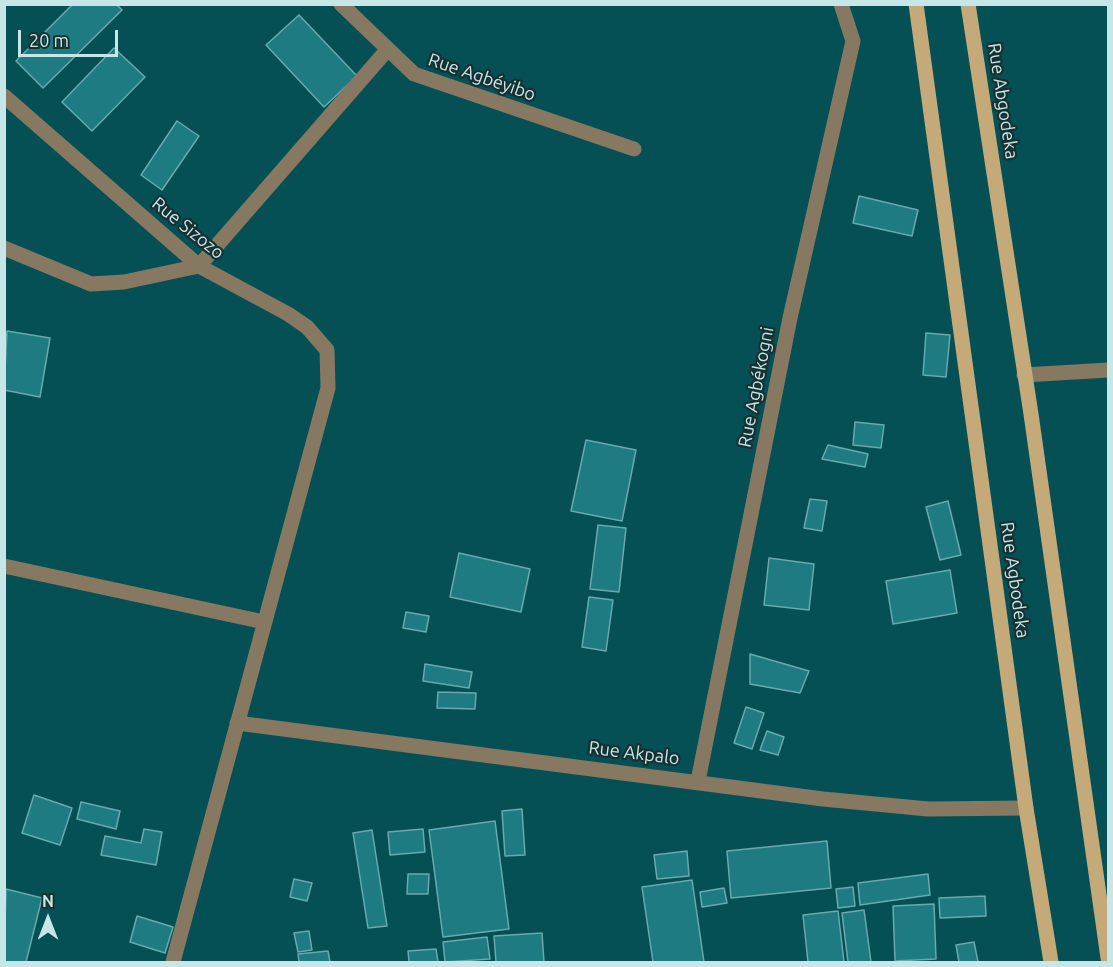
<!DOCTYPE html>
<html>
<head>
<meta charset="utf-8">
<style>
  body { margin:0 }
  #map { position:relative; width:1113px; height:967px; overflow:hidden; background:#055054; font-family:Ubuntu,sans-serif }
  canvas { display:block }
  .frame { position:absolute; inset:0; border:6px solid #c7e6e8; pointer-events:none }
  .north { position:absolute; left:18px; top:889px; width:60px; height:60px; -webkit-text-stroke:4px #173133; paint-order:stroke; rotate:0deg; font-size:16px; font-weight:700; line-height:24px; text-align:center; color:#c7e6e8 }
  .north::after { content:''; display:block; margin:auto; width:21px; height:27px; background:#c7e6e8; clip-path:polygon(50% 0,100% 100%,50% 72%,0 100%) }
  .scale { position:absolute; left:18px; top:30px; width:100px; height:27px; box-sizing:border-box; border:3px solid #c7e6e8; border-top:0; padding-left:8px; font-size:18px; line-height:21px; white-space:nowrap; color:#c7e6e8; -webkit-text-stroke:4px #173133; paint-order:stroke }
</style>
</head>
<body>
<div id="map">
<canvas width="1113" height="967"></canvas>
<div class="frame"></div>
<div class="north">N</div>
<div class="scale">20 m</div>
</div>
<script>
const ctx = document.querySelector('canvas').getContext('2d');
ctx.lineJoin = 'round';
function fill(path, color) { ctx.fillStyle = color; ctx.fill(path, 'evenodd'); }
const toPath = rows => new Path2D(rows.map(r => 'M' + r).join(''));
function strokePath(path, color, width, dash) { ctx.strokeStyle = color; ctx.lineWidth = width; ctx.lineCap = dash ? 'butt' : 'round'; ctx.setLineDash(dash || []); ctx.stroke(path); }
function drawText(font, color, halo, rows, align = 'center') {
  ctx.font = font + ' Ubuntu,sans-serif'; ctx.lineWidth = 4.5; ctx.setLineDash([]); ctx.textBaseline = 'middle'; ctx.strokeStyle = halo; ctx.fillStyle = color; for (const [text, x, y, turn = 0] of rows) {
    ctx.save(); ctx.translate(x, y); ctx.rotate((+turn || 0) * Math.PI / 180); ctx.textAlign = isNaN(turn) ? turn : align; if (halo) ctx.strokeText(text, 0, 0); ctx.fillText(text, 0, 0); ctx.restore();
  }
}
const building = toPath([
  [73,4,116,4,122,10,43,88,16,61,73,4],
  [299,15,357,76,324,107,266,45,299,15],
  [114,48,145,77,92,131,62,102,114,48],
  [177,121,199,136,162,190,141,175,177,121],
  [859,196,918,210,912,236,853,223,859,196],
  [7,331,50,338,40,397,4,390,7,331],
  [926,333,950,335,946,377,923,375,926,333],
  [855,422,884,425,881,448,853,445,855,422],
  [586,440,636,450,622,521,571,511,586,440],
  [828,445,868,454,865,467,822,459,828,445],
  [810,499,827,501,822,531,804,528,810,499],
  [948,501,961,555,940,560,926,507,948,501],
  [598,525,626,528,619,592,590,589,598,525],
  [459,553,530,569,521,612,450,597,459,553],
  [769,558,814,564,809,610,764,605,769,558],
  [950,570,957,613,893,624,886,581,950,570],
  [589,597,613,600,606,651,582,647,589,597],
  [406,612,429,616,426,632,403,628,406,612],
  [750,654,809,671,800,693,750,684,750,654],
  [425,664,472,672,469,688,423,681,425,664],
  [438,692,476,693,475,709,437,708,438,692],
  [746,707,764,713,752,749,734,743,746,707],
  [767,731,784,737,778,755,760,750,767,731],
  [34,795,72,808,60,845,22,833,34,795],
  [81,802,120,811,116,829,77,819,81,802],
  [522,809,525,855,505,856,502,811,522,809],
  [495,821,509,929,443,937,429,830,495,821],
  [144,829,162,832,156,865,101,855,105,836,141,843,144,829],
  [423,829,425,852,390,855,388,832,423,829],
  [372,830,387,926,368,928,353,833,372,830],
  [827,841,831,888,731,898,727,851,827,841],
  [687,851,689,876,657,879,654,855,687,851],
  [408,874,429,874,428,894,407,894,408,874],
  [928,874,930,895,860,905,858,883,928,874],
  [294,879,312,883,307,901,290,897,294,879],
  [692,880,704,962,653,962,642,887,692,880],
  [853,887,855,906,838,908,836,889,853,887],
  [724,888,727,903,702,907,700,892,724,888],
  [6,889,42,898,26,962,4,962,6,889],
  [985,896,986,916,940,918,939,898,985,896],
  [934,904,936,959,895,961,893,906,934,904],
  [864,910,871,962,848,962,842,913,864,910],
  [838,911,844,962,808,962,803,915,838,911],
  [137,916,173,927,165,953,130,942,137,916],
  [309,931,312,950,298,952,294,933,309,931],
  [542,933,544,962,496,962,494,936,542,933],
  [487,937,490,959,445,962,443,942,487,937],
  [974,942,978,962,959,962,956,945,974,942],
  [436,949,438,962,409,962,408,951,436,949],
  [328,951,330,962,299,962,298,954,328,951]
]);
fill(building, '#1d7b81');
strokePath(building, '#6aa9ad', 1.5);
strokePath(toPath([
  [341,4,414,74,634,149],
  [4,96,199,266,288,314,307,327,327,350,328,388,173,962],
  [4,248,91,284,124,282,199,266,388,49],
  [1024,375,1108,370],
  [4,566,264,622],
  [237,723,823,799,928,809,1026,808],
  [698,781,790,318,853,41,841,4]
]), '#867861', 15);
strokePath(toPath([
  [916,4,1026,808,1051,962],
  [968,4,1031,414,1108,958]
]), '#c4a979', 15);
drawText('18px', '#c7e6e8', '#173133', [
  ["Rue Agbéyibo",482,77,19],
  ["Rue Abgodeka",1003,101,81],
  ["Rue Sizozo",188,228,39],
  ["Rue Agbékogni",756,387,-79],
  ["Rue Agbodeka",1015,580,82],
  ["Rue Akpalo",634,753,7]
]);
</script>
</body>
</html>
